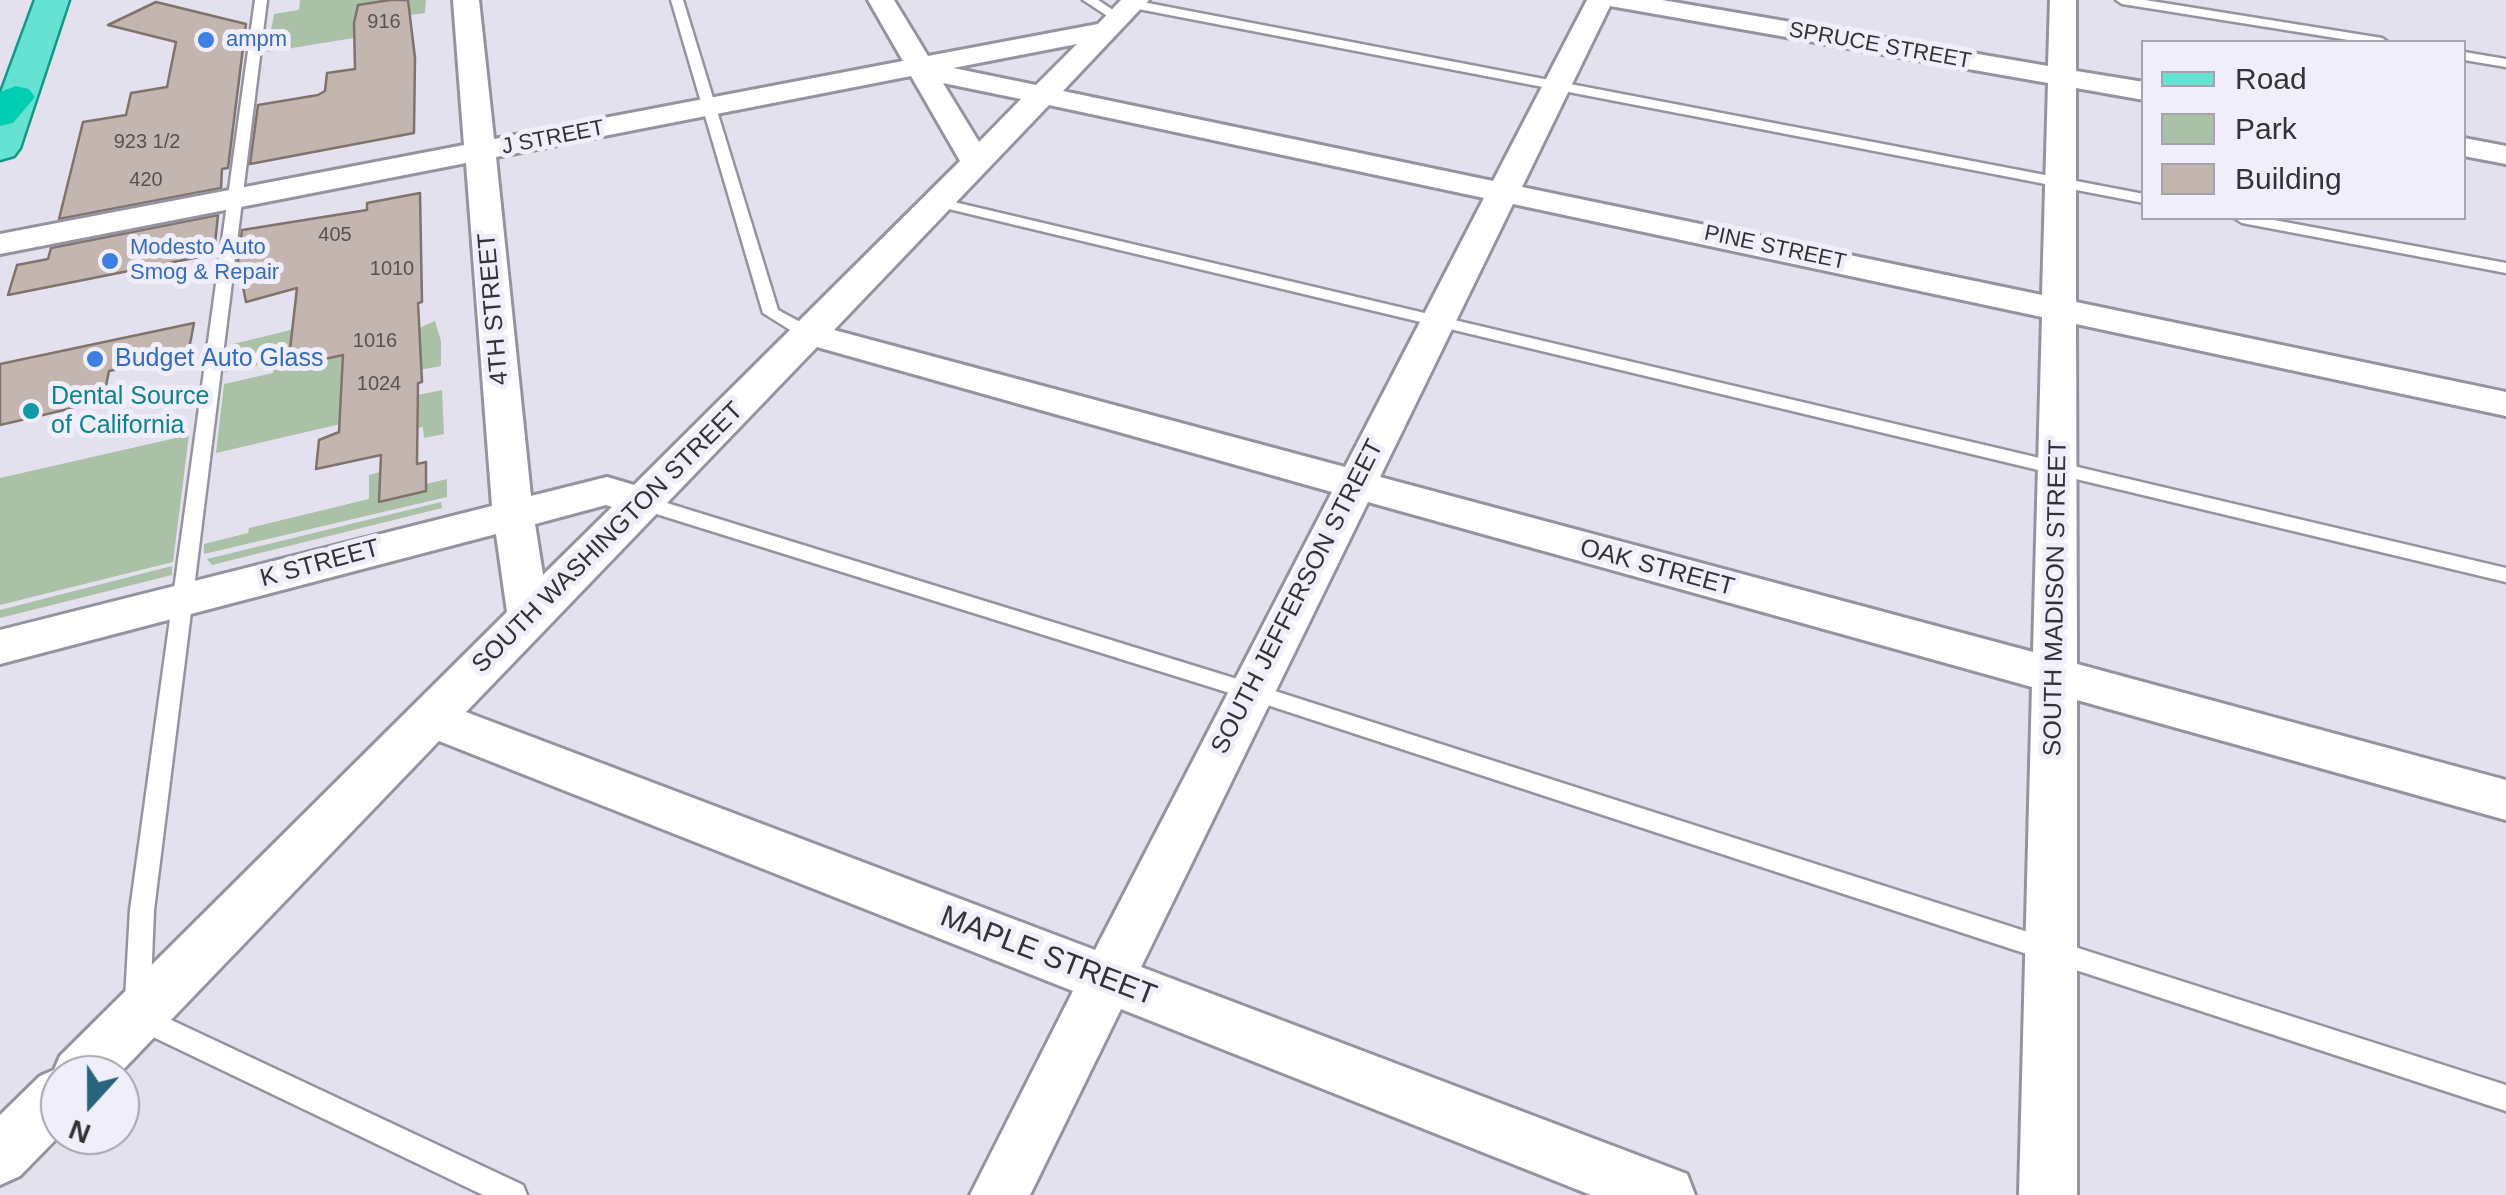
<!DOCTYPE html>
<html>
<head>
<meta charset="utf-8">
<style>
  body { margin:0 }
  #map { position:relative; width:2506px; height:1195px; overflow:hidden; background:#e4e1ee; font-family:Helvetica,sans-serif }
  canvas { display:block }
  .legend { position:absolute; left:2141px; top:40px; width:325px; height:180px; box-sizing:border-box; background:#f1eefb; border:2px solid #a5a3ad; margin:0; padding:12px 18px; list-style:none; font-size:30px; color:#333237 }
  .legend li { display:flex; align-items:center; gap:20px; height:50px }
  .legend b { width:50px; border:2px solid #a5a3ad }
  .north { position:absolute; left:40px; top:1055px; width:100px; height:100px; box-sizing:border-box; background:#f1eefb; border:2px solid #a5a3ad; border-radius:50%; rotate:201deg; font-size:28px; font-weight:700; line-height:40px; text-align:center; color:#333237 }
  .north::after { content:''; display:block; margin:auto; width:35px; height:45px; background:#28657c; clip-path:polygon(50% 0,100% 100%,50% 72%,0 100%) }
</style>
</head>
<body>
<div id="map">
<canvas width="2506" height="1195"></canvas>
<ul class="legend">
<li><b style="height:12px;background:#66e2d2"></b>Road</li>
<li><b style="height:28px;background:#aac1a7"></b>Park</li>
<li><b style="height:28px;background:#c3b5af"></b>Building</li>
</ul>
<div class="north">N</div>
</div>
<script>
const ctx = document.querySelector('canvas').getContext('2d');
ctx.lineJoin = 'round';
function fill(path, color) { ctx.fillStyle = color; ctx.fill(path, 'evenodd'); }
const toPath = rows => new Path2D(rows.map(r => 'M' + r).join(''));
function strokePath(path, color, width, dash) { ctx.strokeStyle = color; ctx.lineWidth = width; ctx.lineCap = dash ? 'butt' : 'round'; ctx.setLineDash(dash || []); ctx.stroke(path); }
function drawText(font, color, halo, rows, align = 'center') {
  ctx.font = font + ' Helvetica,sans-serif'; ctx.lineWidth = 10; ctx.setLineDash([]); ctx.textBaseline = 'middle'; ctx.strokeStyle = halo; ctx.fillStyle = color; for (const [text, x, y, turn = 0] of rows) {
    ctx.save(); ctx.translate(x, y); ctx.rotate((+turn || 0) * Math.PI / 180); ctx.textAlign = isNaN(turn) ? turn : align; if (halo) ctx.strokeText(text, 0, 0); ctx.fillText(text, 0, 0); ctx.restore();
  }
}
fill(toPath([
  [300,0,390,0,359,5,358,13,408,0,426,0,425,13,355,23,354,38,267,52,274,14,299,10],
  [340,318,419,328,435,321,441,341,441,366,342,384,340,411,442,390,444,434,424,438,423,427,417,428,405,409,216,453,224,384,273,373,272,362,225,372,228,350,233,344],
  [189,435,173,562,0,605,0,478],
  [380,472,379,501,425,491,426,484,447,479,447,497,204,554,204,544,248,533,249,528,369,499,369,475],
  [441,502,442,508,212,565,207,559],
  [172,566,172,575,0,618,0,610]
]), '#aac1a7');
const building = toPath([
  [390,0,408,0,415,58,414,133,250,164,258,105,318,95,325,91,327,73,355,69,354,23,358,5,390,0],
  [156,2,246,24,228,168,222,169,221,188,59,219,83,122,126,115,131,93,167,87,176,42,108,25,156,2],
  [420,193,422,302,418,303,422,382,418,383,417,464,426,462,426,491,379,502,381,455,316,469,319,440,339,432,343,355,288,367,297,288,246,302,238,261,242,230,367,210,367,203,420,193],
  [218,215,214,254,8,295,17,265,48,259,51,248,218,215],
  [194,323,188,354,109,371,103,401,0,425,0,364,194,323]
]);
fill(building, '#c3b5af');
strokePath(building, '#80736d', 2.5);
const lane = toPath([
  [255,0,267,0,154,910,150,1010,523,1185,527,1195,483,1195,128,1025,124,1017,130,910,255,0],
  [671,0,683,0,778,310,815,330,815,338,803,338,763,313,671,0],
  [1083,0,1098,0,1125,18,1115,21,1083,0],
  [1132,0,2144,194,2144,203,1128,7,1126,4,1132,0],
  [2116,0,2145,0,2382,38,2388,42,2361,42,2122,4,2116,0],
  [2464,52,2506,59,2506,67,2464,60,2464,52],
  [937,198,2506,568,2506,582,932,205,930,202,937,198],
  [2234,218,2263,218,2506,263,2506,273,2242,223,2234,218],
  [641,495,1250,683,2506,1085,2506,1111,1249,699,634,507,632,502,634,497,641,495]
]);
const street = toPath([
  [453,0,479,0,494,139,903,61,868,0,894,0,928,56,1098,24,1121,0,1149,0,1063,91,1493,181,1587,0,1662,0,2048,66,2050,0,2076,0,2076,71,2144,82,2144,100,2076,88,2076,302,2506,392,2506,416,2076,324,2077,664,2506,780,2506,820,2077,700,2077,1195,2019,1195,2032,687,1368,502,1141,967,1666,1166,1687,1174,1695,1195,1591,1195,1121,1009,1030,1195,970,1195,1073,991,439,741,118,1075,60,1075,60,1135,20,1176,0,1185,0,1115,40,1076,54,1070,60,1056,507,612,496,534,0,664,0,630,492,506,466,163,0,254,0,234,464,145,453,0],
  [1610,6,2048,83,2042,295,1522,187,1610,6],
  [1077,44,1036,85,953,68,1077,44],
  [911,76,960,161,634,485,607,477,531,496,496,157,911,76],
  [943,83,1021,99,979,142,943,83],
  [1049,105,1484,198,1345,467,834,330,1049,105],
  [1513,204,2042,317,2033,652,1380,477,1513,204],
  [817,347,1332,492,1095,950,466,712,817,347],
  [606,505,612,507,543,575,535,524,606,505],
  [2464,138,2506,146,2506,164,2464,156,2464,138]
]);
const primary = toPath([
  [35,0,69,0,20,148,14,156,0,160,0,95,35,0]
]);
const highway = toPath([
  [16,86,29,89,35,97,13,123,0,126,0,92,16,86]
]);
strokePath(lane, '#9693a0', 5);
strokePath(street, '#9693a0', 6);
strokePath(primary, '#129888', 5);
strokePath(highway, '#129888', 5);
fill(lane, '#fff');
fill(street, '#fff');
fill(primary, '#66e2d2');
fill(highway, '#00cfb4');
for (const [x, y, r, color] of [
  [206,40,10,"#3f7fe0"],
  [110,261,10,"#3f7fe0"],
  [95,359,10,"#3f7fe0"],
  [31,411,10,"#0f9aa8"]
]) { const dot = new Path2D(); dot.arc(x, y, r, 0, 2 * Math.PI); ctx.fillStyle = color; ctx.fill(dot); strokePath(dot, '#f1eefb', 4); }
drawText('20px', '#575355', null, [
  ["916",384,22],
  ["923 1/2",147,142],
  ["420",146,180],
  ["405",335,235],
  ["1010",392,269],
  ["1016",375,341],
  ["1024",379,384]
]);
drawText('22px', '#366cbe', '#f1eefb', [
  ["ampm",226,40],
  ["Modesto Auto",130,248],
  ["Smog & Repair",130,273]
], 'left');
drawText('22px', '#333237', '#f1eefb', [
  ["SPRUCE STREET",1880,46,10],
  ["J STREET",553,138,-11],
  ["PINE STREET",1775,248,12]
]);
drawText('25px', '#333237', '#f1eefb', [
  ["4TH STREET",494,309,-95],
  ["SOUTH WASHINGTON STREET",608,538,-45],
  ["K STREET",320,564,-15],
  ["OAK STREET",1657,568,15],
  ["SOUTH JEFFERSON STREET",1298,597,-63],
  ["SOUTH MADISON STREET",2056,598,-89]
]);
drawText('25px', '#366cbe', '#f1eefb', [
  ["Budget Auto Glass",115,359]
], 'left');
drawText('25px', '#0d838f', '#f1eefb', [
  ["Dental Source",51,397],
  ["of California",51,426]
], 'left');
drawText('30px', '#333237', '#f1eefb', [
  ["MAPLE STREET",1048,957,21]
]);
</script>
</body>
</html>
